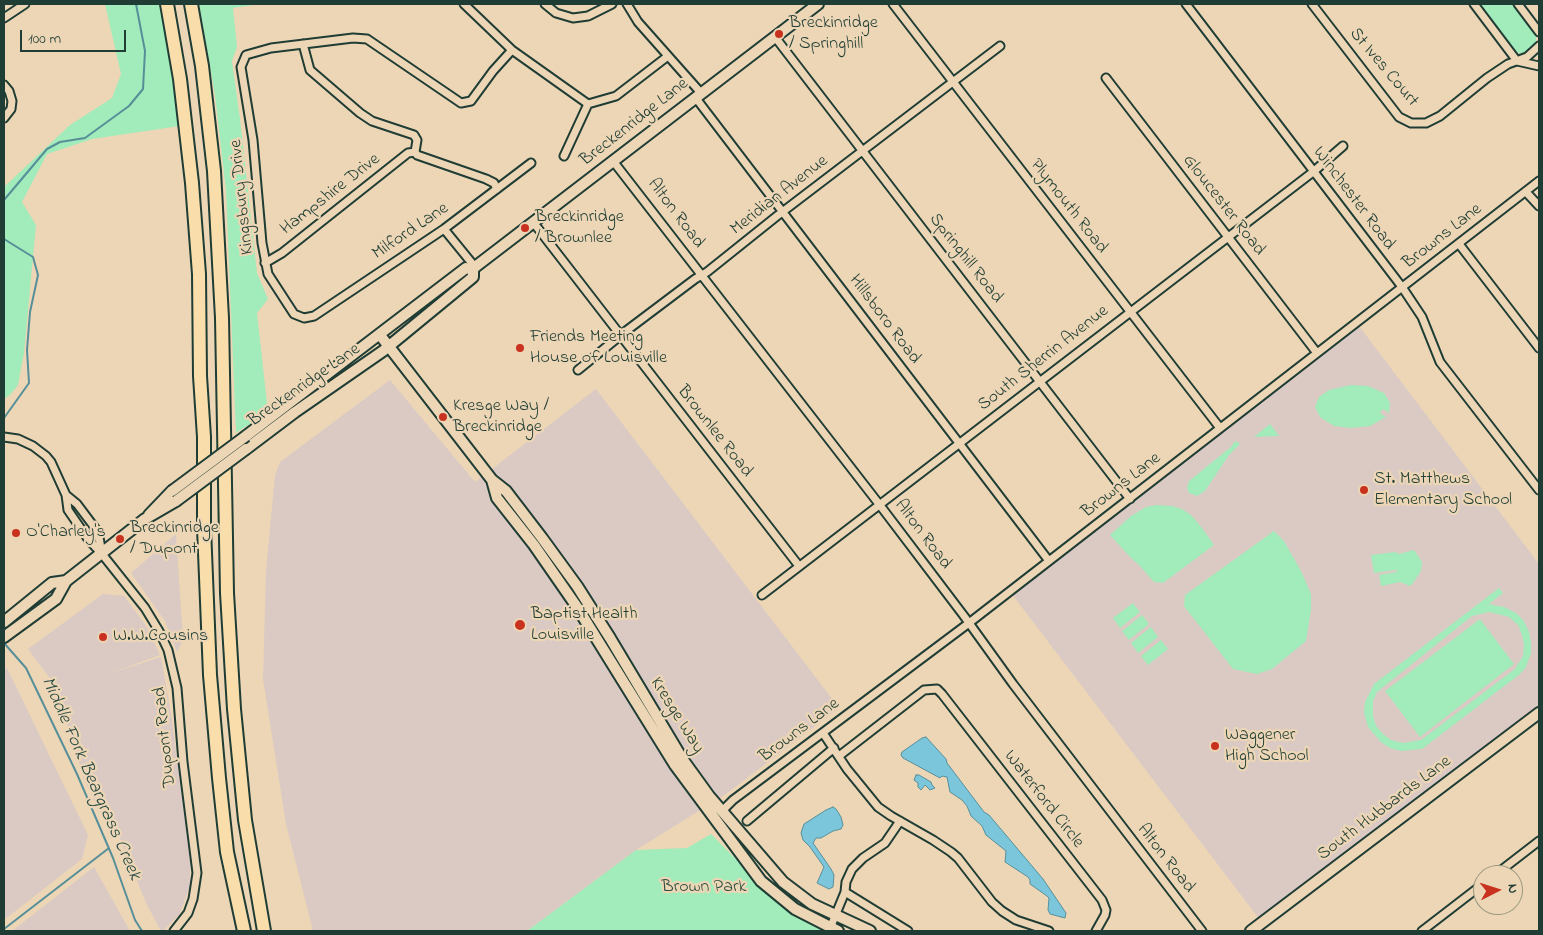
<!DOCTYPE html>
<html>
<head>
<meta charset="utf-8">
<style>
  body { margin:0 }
  #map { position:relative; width:1543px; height:935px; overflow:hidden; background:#edd6b6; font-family:"Indie Flower",sans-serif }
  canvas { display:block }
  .frame { position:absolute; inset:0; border:5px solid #1f3d34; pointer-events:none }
  .north { position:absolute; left:1473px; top:865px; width:50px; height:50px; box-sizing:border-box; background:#edd6b6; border:1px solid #9b9982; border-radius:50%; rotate:85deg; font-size:14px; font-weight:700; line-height:20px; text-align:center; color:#1f3d34 }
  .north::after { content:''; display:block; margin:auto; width:18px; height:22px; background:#c8321e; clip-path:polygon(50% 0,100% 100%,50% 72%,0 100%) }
  .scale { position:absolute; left:20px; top:30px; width:106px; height:22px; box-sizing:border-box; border:2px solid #1f3d34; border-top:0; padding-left:6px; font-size:15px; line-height:18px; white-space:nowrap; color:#1f3d34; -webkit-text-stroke:4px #edd6b6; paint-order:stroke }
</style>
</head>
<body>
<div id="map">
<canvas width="1543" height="935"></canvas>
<div class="frame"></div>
<div class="north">N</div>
<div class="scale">100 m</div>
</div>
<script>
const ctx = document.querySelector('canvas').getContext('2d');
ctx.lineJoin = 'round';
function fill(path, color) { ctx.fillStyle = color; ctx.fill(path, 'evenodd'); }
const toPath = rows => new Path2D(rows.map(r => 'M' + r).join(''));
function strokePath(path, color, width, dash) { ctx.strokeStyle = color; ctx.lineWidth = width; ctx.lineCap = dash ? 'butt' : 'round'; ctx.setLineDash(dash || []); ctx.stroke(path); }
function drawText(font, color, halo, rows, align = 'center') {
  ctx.font = font + ' "Indie Flower",sans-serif'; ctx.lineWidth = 4.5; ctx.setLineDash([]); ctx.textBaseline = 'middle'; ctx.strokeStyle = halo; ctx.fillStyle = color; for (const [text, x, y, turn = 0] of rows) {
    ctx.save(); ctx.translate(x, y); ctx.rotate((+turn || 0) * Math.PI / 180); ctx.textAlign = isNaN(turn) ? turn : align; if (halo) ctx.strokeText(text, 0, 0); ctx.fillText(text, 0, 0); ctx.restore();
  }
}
fill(toPath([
  [1359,326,1539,564,1539,706,1260,920,1011,593],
  [390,380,475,482,596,389,839,708,726,794,636,850,527,931,313,931,286,824,263,679,266,571,275,475,280,462],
  [176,534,183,640,177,652,165,621,131,573],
  [103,594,124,596,147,627,160,655,108,674,161,657,172,720,190,860,190,886,179,915,163,931,161,931,146,903,109,811,100,813,84,779,72,738,52,681,28,649],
  [7,668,88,835,82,859,4,920,4,670],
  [94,867,130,931,12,931]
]), '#dacac3');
fill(toPath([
  [105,4,161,4,177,96,180,126,92,139,47,154,22,202,36,225,24,353,18,385,10,395,4,399,4,187,70,125,112,98,121,74],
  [199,4,260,4,233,8,237,47,232,61,240,119,257,273,268,299,257,313,268,412,236,433,226,191,215,95],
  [1477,4,1514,4,1533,30,1536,37,1536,45,1527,53,1518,53,1514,51],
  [1351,385,1368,386,1384,393,1390,403,1389,413,1383,409,1380,413,1386,417,1370,426,1351,428,1334,426,1320,417,1315,407,1319,397,1329,390],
  [1270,424,1279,436,1254,437],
  [1235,441,1240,444,1229,455,1205,491,1197,496,1189,493,1187,488,1189,481,1231,447],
  [1156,505,1172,506,1182,509,1191,515,1202,528,1214,545,1163,583,1154,582,1140,566,1131,558,1110,535,1131,516,1146,507],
  [1274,531,1284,541,1301,571,1311,594,1311,610,1306,641,1272,669,1257,674,1233,669,1184,606,1185,595],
  [1414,550,1422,562,1421,571,1413,583,1410,586,1400,582,1381,586,1379,575,1397,572,1396,570,1374,573,1371,555,1395,552,1399,554],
  [1499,588,1503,593,1489,604,1504,607,1516,613,1524,621,1529,632,1531,643,1531,653,1526,667,1520,674,1422,749,1401,751,1390,748,1381,742,1368,727,1364,713,1365,702,1374,684],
  [1489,612,1509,617,1518,625,1522,635,1524,645,1523,656,1515,669,1421,740,1403,743,1391,740,1383,734,1376,726,1373,716,1373,701,1377,692,1472,616],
  [1133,603,1140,612,1120,628,1113,618],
  [1142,615,1149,624,1129,640,1122,631],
  [1480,619,1514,664,1420,737,1385,691],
  [1151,627,1158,637,1138,653,1131,643],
  [1161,640,1168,649,1148,665,1141,656],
  [711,834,788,911,823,931,527,931,636,850,687,848]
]), '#a2ebba');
const water = toPath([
  [926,737,946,759,947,763,984,812,989,815,1043,879,1066,913,1065,918,1050,914,1048,910,1049,898,1047,896,1030,884,1030,880,1028,877,1005,862,1006,851,986,835,982,826,971,816,967,806,962,800,950,792,947,777,942,776,940,778,903,758,901,755,902,752,922,738,926,737],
  [916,775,919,775,931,782,932,785,935,788,930,790,925,785,921,790,918,787,918,783,914,780,916,775],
  [833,807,836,809,841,817,843,825,841,829,833,831,821,838,816,838,813,843,831,869,834,875,833,887,829,889,817,883,824,867,810,847,803,840,801,833,804,824,826,810,833,807]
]);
fill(water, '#7cc6dc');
strokePath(water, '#578f99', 1);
strokePath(toPath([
  [4,200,47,149,60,142,85,138,129,106,143,89,145,51,136,4],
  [4,239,33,257,38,275,30,312,27,350,29,383,4,418],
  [4,643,26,668,77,774,113,858,135,920,142,931],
  [4,929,109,848]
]), '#578f99', 2);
const street = toPath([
  [464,4,512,50,588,104],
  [545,4,556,13,573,18,588,16,612,4],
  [627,4,638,22,701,93],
  [893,4,1220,428],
  [1186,4,1402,287,1422,317,1440,362,1539,490],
  [1312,4,1399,117,1411,123,1426,123,1440,116,1487,78,1508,64,1527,57,1539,46],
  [1474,4,1517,61,1539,66],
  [1518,4,1539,32],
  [4,18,25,4],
  [775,37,1130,499],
  [303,44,310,70,360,113,372,121,414,135,417,140,415,152,417,155,486,179,494,183,497,189],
  [512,50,493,71,471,101,461,103,367,39,353,38,271,48,246,55,241,67,253,140,262,243,268,274,294,314,304,318,314,316,444,229,531,163],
  [1106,78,1317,353],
  [4,85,9,91,12,101,11,109,4,118],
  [695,97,1049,561],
  [564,156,588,104,616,96,668,56],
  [613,161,879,504,964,616,1013,684,1202,931],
  [1526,192,1539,206],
  [533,222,799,566],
  [444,229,475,267],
  [1459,244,1539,348],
  [265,263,282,253,408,153,415,152],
  [578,370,626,331,695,279,707,272,777,216,1000,46],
  [4,437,18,439,33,446,46,456,51,462,66,495,68,510,88,539,102,554,145,608,159,631,168,650,177,688,183,762,197,873,193,899,188,913,174,931],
  [66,495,77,504,98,532,102,554],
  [762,595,1313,172,1343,146],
  [823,733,847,769,878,807,891,816,933,840,951,852,958,858,992,902,1002,911,1016,920,1049,931],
  [839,756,924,690,937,689,942,694,1102,900,1106,910,1105,915,1096,931],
  [722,811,733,800,969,623,1539,181],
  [747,821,834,748],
  [1495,875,1539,841],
  [845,892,908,931],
  [831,926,845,892,846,882,852,869,863,858,885,843,900,821],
  [1422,931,1483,884]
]);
const secondary = toPath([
  [380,335,492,480,506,491,542,538,577,586,610,638,683,760,709,796,783,882,812,904,870,931],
  [246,436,466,268,473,270,475,267,818,4],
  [246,449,295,412,383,351,473,277,473,270],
  [492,480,497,498,534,545,577,607,675,765,761,881,795,909,838,931],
  [149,515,172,491],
  [4,622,52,583,66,581],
  [4,637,56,599,66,581,145,519,176,501],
  [1251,931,1539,713]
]);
const highway = toPath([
  [167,4,180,79,192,183,199,274,200,376,204,437,204,528,210,675,219,778,227,852,244,931],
  [191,4,202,66,214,171,222,318,227,593,234,709,245,820,264,931]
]);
strokePath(street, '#1f3d34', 11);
strokePath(secondary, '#1f3d34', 14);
strokePath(highway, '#1f3d34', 16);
strokePath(street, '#edd6b6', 7);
strokePath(secondary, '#edd6b6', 10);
strokePath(highway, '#f9deab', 12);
const secondaryBridge = toPath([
  [172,491,246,436],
  [176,501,246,449]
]);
strokePath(secondaryBridge, '#1f3d34', 14, []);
strokePath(secondaryBridge, '#edd6b6', 10);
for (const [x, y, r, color] of [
  [779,34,5,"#c8321e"],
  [525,228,5,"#c8321e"],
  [520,348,5,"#c8321e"],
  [443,417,5,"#c8321e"],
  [1364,490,5,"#c8321e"],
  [16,533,5,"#c8321e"],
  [120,539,5,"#c8321e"],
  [520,625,6,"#c8321e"],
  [103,637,5,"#c8321e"],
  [1215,746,5,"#c8321e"]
]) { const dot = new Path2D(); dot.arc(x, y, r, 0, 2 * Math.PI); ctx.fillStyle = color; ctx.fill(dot); strokePath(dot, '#edd6b6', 2); }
drawText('18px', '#1f3d34', '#edd6b6', [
  ["Breckinridge",789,24],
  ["/ Springhill",789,45],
  ["Breckinridge",535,218],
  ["/ Brownlee",535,239],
  ["Friends Meeting",530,338],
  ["House of Louisville",530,359],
  ["Kresge Way /",453,407],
  ["Breckinridge",453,428],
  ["St. Matthews",1374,480],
  ["Elementary School",1374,501],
  ["Breckinridge",130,529],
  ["/ Dupont",130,550],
  ["O'Charley's",26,533],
  ["Baptist Health",531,615],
  ["Louisville",531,636],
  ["W.W.Cousins",113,637],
  ["Waggener",1225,736],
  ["High School",1225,757]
], 'left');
drawText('18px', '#1f3d34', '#edd6b6', [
  ["St Ives Court",1383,68,50],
  ["Breckenridge Lane",635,123,-38],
  ["Hampshire Drive",331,195,-38],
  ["Meridian Avenue",780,196,-38],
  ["Kingsbury Drive",243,197,-96],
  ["Winchester Road",1353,199,53],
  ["Gloucester Road",1223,206,52],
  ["Plymouth Road",1068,207,52],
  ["Alton Road",675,214,53],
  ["Milford Lane",411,232,-34],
  ["Browns Lane",1443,237,-38],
  ["Springhill Road",965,259,52],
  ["Hillsboro Road",884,320,53],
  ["South Sherrin Avenue",1044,359,-38],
  ["Breckenridge Lane",305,386,-35],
  ["Brownlee Road",714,432,52],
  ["Browns Lane",1122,486,-38],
  ["Alton Road",922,535,53],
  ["Kresge Way",676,716,58],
  ["Browns Lane",800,731,-37],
  ["Dupont Road",166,737,-96],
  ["Waterford Circle",1043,800,52],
  ["South Hubbards Lane",1385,809,-37],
  ["Alton Road",1165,859,52]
]);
drawText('18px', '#2c4e41', '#edd6b6', [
  ["Brown Park",704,888]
]);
drawText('italic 19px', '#284b45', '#edd6b6', [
  ["Middle Fork Beargrass Creek",90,779,66]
]);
</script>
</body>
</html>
